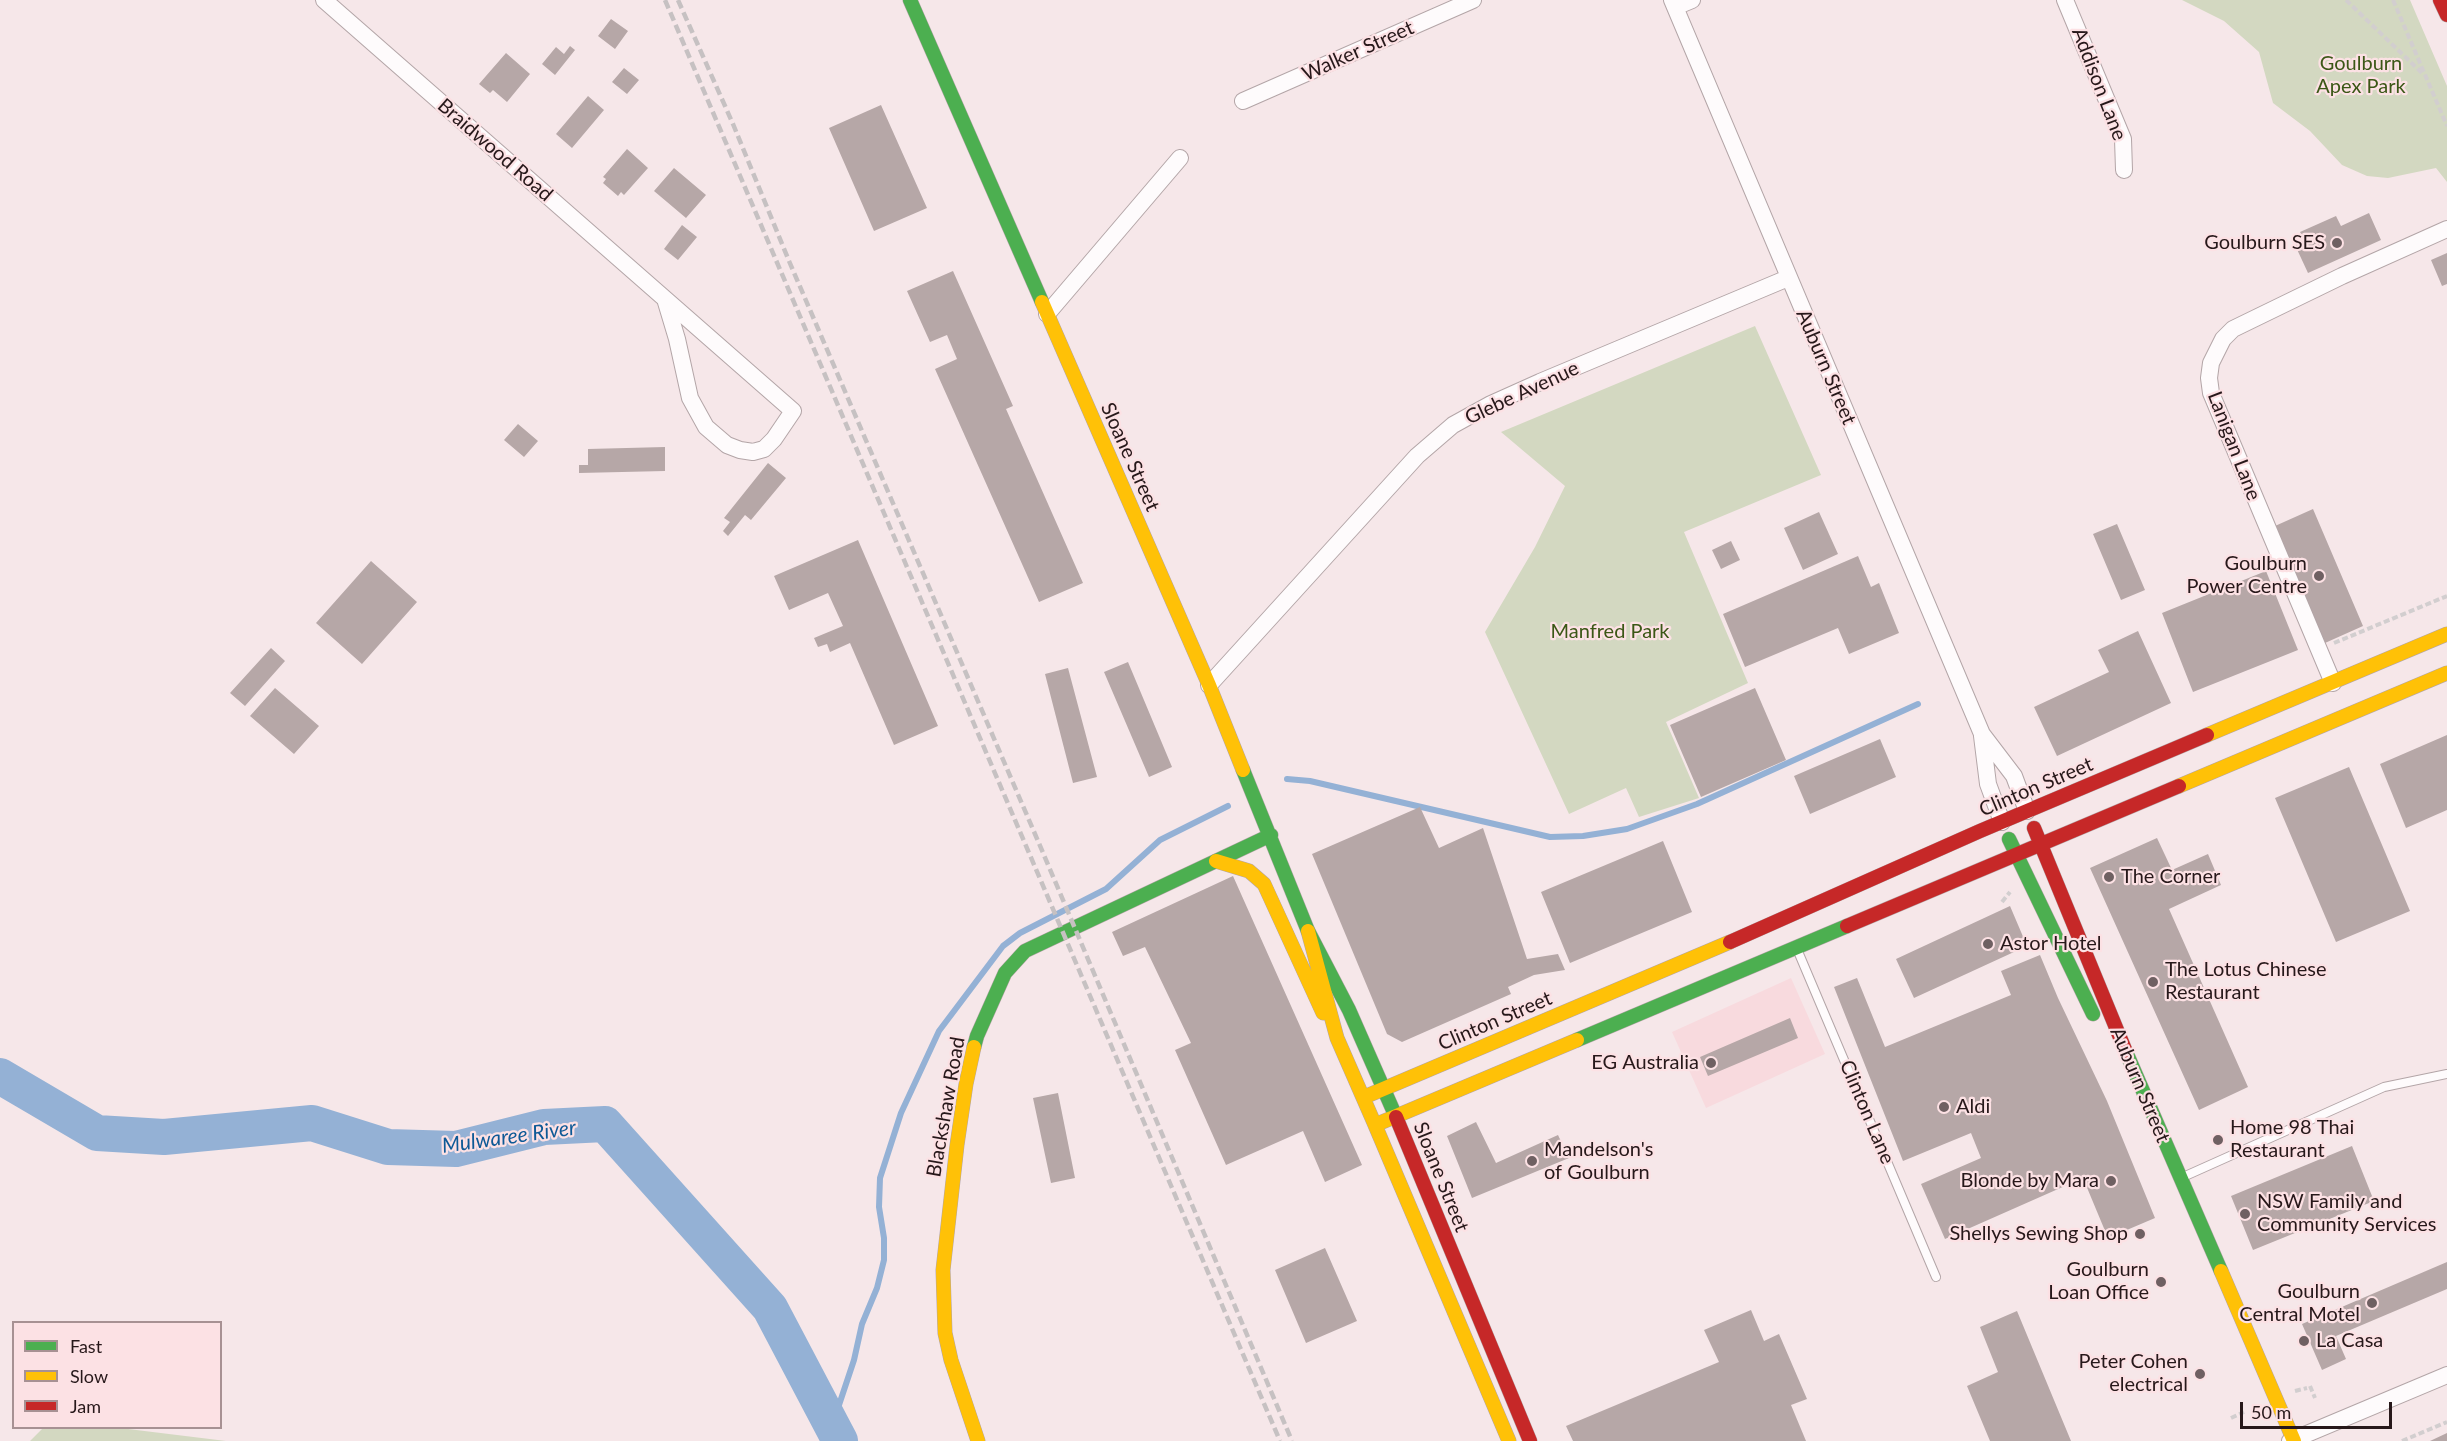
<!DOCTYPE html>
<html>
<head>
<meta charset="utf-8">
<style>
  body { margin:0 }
  #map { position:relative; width:2447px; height:1441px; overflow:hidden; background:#f6e7e9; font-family:Lato,sans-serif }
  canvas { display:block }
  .legend { position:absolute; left:12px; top:1321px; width:210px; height:108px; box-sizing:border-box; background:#fce1e4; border:2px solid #a79193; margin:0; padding:8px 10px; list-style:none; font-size:18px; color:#27181a }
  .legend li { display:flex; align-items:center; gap:12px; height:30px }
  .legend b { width:30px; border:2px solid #a79193 }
  .scale { position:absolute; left:2240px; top:1402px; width:152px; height:27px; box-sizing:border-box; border:3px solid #27181a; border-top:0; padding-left:8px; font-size:18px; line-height:21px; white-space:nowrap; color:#27181a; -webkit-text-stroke:4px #fce1e4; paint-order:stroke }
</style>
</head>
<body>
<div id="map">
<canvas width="2447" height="1441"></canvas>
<ul class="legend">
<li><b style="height:8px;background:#4caf50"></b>Fast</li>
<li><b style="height:8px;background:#ffc107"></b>Slow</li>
<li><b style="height:8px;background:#c62828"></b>Jam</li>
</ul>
<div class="scale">50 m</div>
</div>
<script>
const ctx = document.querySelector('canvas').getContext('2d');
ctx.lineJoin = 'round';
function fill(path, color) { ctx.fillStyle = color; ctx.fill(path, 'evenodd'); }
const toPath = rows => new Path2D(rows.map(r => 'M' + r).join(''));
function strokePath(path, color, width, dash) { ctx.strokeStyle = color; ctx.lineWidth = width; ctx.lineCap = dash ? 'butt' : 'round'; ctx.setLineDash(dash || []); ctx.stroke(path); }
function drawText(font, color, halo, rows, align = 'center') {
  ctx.font = font + ' Lato,sans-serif'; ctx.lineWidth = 4.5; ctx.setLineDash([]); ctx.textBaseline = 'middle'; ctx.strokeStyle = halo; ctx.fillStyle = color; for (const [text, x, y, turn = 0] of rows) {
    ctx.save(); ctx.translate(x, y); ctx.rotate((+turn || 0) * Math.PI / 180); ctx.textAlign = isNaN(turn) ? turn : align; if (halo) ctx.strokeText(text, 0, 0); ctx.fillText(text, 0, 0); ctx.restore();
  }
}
fill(toPath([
  [1791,978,1825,1054,1706,1108,1672,1032]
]), '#f8dade');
fill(toPath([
  [2182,0,2410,0,2447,86,2447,182,2436,168,2388,178,2367,176,2342,165,2310,131,2273,103,2259,52,2224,21],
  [1755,326,1821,475,1684,532,1748,683,1666,722,1699,798,1639,817,1626,788,1569,814,1485,632,1535,547,1565,486,1501,432],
  [43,1428,120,1428,226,1441,30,1441]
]), '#d3d8c1');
strokePath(toPath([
  [1287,779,1310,781,1550,837,1583,836,1627,829,1697,804,1918,704],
  [832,1426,854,1360,862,1324,877,1288,884,1260,884,1238,879,1207,880,1178,901,1113,939,1031,1003,946,1020,933,1106,889,1160,840,1228,806]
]), '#94b1d5', 6);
strokePath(toPath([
  [0,1076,97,1133,164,1137,312,1123,388,1147,456,1149,544,1127,605,1124,770,1308,840,1441]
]), '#94b1d5', 36);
fill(toPath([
  [611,19,628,31,615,49,598,36],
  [570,46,575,50,555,75,542,64,556,47,564,54],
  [506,53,530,74,507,102,493,90,490,93,479,84],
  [624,68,639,80,627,94,612,82],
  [588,96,604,110,572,148,556,134],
  [881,105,927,208,874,231,829,128],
  [627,149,648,168,624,195,621,192,618,196,603,183,606,179,603,177],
  [674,168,706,195,686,218,654,191],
  [2369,213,2381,240,2308,273,2295,245,2305,241,2300,232,2336,216,2341,226],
  [682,225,697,237,678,260,664,249],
  [2447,253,2447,284,2442,286,2431,260],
  [953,271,1013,406,1006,409,1083,583,1039,602,935,369,957,359,947,335,930,342,907,291],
  [518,424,538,441,524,457,504,440],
  [665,447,665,471,579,473,579,465,588,465,588,449],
  [768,463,786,478,751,520,745,515,728,536,723,531,730,522,724,518],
  [2313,509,2363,626,2325,643,2275,526],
  [1819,512,1838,554,1803,570,1784,528],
  [2117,524,2145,590,2121,600,2093,534],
  [858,540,938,726,894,745,850,643,830,652,827,644,818,647,814,638,843,626,828,593,789,610,774,576],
  [1731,541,1740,560,1721,569,1712,550],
  [1858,556,1871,587,1879,583,1899,633,1849,654,1838,628,1745,667,1723,614],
  [371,561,417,602,362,664,316,623],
  [2266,571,2298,650,2193,692,2162,613],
  [2138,631,2171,703,2057,756,2034,707,2109,672,2098,650],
  [271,648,285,661,245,706,230,693],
  [1128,662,1172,767,1149,777,1104,672],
  [1068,668,1097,777,1073,783,1045,674],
  [275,688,319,726,294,754,250,716],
  [1755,688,1786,760,1701,797,1670,725],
  [2447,735,2447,810,2406,828,2380,764],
  [1880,739,1896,777,1810,814,1794,776],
  [2349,767,2410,911,2336,942,2275,798],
  [1420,807,1439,848,1483,828,1527,959,1558,954,1565,970,1534,975,1508,987,1511,994,1402,1042,1387,1034,1312,854],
  [2157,838,2172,870,2208,854,2221,885,2169,909,2248,1087,2199,1110,2090,868],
  [1663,841,1692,912,1570,963,1541,892],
  [1233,876,1362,1165,1325,1182,1303,1131,1226,1165,1175,1050,1191,1043,1145,947,1123,956,1112,932],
  [2010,906,2027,946,1914,998,1896,959],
  [2040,955,2058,998,2107,1101,2155,1218,2108,1238,2083,1178,1945,1239,1921,1184,1981,1158,1971,1133,1903,1161,1834,987,1857,978,1885,1047,2011,995,2001,971],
  [1790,1018,1798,1038,1708,1076,1700,1057],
  [1058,1093,1075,1178,1051,1183,1033,1098],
  [1476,1122,1496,1163,1558,1135,1569,1158,1472,1198,1447,1136],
  [2352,1146,2374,1201,2253,1250,2231,1196],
  [1325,1248,1357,1321,1306,1343,1275,1270],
  [2447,1262,2447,1289,2336,1336,2346,1359,2322,1370,2302,1324],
  [1751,1310,1764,1341,1779,1334,1807,1399,1791,1405,1806,1441,1573,1441,1566,1426,1719,1362,1704,1330],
  [2017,1311,2071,1441,1990,1441,1967,1386,1998,1372,1980,1327],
  [2447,1433,2447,1441,2430,1441]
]), '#b6a7a7');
const lane = toPath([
  [1797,949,1936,1277],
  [2183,1177,2384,1087,2447,1074]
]);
const street = toPath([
  [324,0,793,411,774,439,764,449,753,452,740,450,727,445,706,427,690,398,677,339,665,299],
  [1672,0,1982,734,2014,776,2027,811],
  [2065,0,2123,139,2124,170],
  [1675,7,1692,0],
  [1243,101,1473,0],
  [1047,314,1180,158],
  [2333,683,2211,393,2209,378,2211,363,2223,339,2233,329,2342,276,2447,229],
  [1209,685,1417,456,1453,425,1491,404,1540,382,1788,278],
  [1982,736,1988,784,2002,822],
  [2290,1441,2447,1375]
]);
const fast = toPath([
  [910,0,1042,302],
  [1243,770,1308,931,1349,1010,1396,1117],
  [2009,839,2093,1014],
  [1577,1040,1847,926],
  [974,1047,977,1036,1005,973,1025,951,1271,835],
  [2126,1052,2221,1271]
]);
const slow = toPath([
  [1042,302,1209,685,1243,770],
  [2207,735,2447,634],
  [2179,786,2447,673],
  [1216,861,1249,871,1264,884,1323,1013],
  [1308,931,1337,1038,1375,1125,1577,1040],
  [974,1047,966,1084,957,1145,943,1270,945,1333,951,1360,978,1441],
  [1369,1095,1730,942],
  [1375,1125,1509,1441],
  [2221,1271,2294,1441]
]);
const jam = toPath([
  [2440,0,2447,15],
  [2034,828,2126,1052],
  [1847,926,2179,786],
  [1730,942,1980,831,2207,735],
  [1396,1117,1530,1441]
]);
strokePath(lane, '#b3a5a7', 10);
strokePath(street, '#b3a5a7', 18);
strokePath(fast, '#b3a5a7', 15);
strokePath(slow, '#b3a5a7', 15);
strokePath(jam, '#b3a5a7', 15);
strokePath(toPath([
  [2346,0,2423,74],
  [2393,0,2447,126],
  [2334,643,2447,596],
  [2002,902,2010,892],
  [2310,1386,2315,1398],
  [2295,1391,2307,1388],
  [2231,1418,2244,1412],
  [2402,1441,2447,1422]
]), '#d2cecf', 4, [6, 3]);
strokePath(lane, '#fefbfc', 8);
strokePath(street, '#fefbfc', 16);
strokePath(fast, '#4caf50', 14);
strokePath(slow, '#ffc107', 14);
strokePath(jam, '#c62828', 14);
strokePath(toPath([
  [665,0,1280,1441],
  [678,0,733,124,789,261,1038,841,1292,1441]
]), '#c6c1c2', 4.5, [9, 4.5]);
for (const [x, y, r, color] of [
  [2337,243,6,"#6f6062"],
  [2319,576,6,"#6f6062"],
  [2109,877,6,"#6f6062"],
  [1988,944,6,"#6f6062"],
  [2153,982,6,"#6f6062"],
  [1711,1063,6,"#6f6062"],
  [1944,1107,6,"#6f6062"],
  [2218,1140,6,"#6f6062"],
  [1532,1161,6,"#6f6062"],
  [2111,1181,6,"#6f6062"],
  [2245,1214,6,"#6f6062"],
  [2140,1234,6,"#6f6062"],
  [2161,1282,6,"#6f6062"],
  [2372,1303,6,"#6f6062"],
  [2304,1341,6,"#6f6062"],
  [2200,1374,6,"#6f6062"]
]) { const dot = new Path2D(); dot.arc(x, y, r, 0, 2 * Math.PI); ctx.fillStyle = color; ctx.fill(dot); strokePath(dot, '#fce1e4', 2); }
drawText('20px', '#27181a', '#fce1e4', [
  ["Walker Street",1358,51,-24],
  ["Addison Lane",2099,84,69],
  ["Braidwood Road",495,150,41],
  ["Auburn Street",1826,367,67],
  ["Glebe Avenue",1522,393,-25],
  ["Lanigan Lane",2234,446,69],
  ["Sloane Street",1130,457,66],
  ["Clinton Street",2036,787,-23],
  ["Clinton Street",1495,1021,-23],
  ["Auburn Street",2140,1085,67],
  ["Blackshaw Road",946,1107,-80],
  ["Clinton Lane",1867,1112,67],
  ["Sloane Street",1441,1177,68]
]);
drawText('20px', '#3b5716', '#fce1e4', [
  ["Goulburn",2361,64],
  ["Apex Park",2361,87],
  ["Manfred Park",1610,632]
]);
drawText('20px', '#27181a', '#fce1e4', [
  ["Goulburn SES",2325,243],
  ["Goulburn",2307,564],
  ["Power Centre",2307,587],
  ["The Corner",2121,877,"left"],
  ["Astor Hotel",2000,944,"left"],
  ["The Lotus Chinese",2165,970,"left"],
  ["Restaurant",2165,993,"left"],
  ["EG Australia",1699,1063],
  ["Aldi",1956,1107,"left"],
  ["Home 98 Thai",2230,1128,"left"],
  ["Restaurant",2230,1151,"left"],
  ["Mandelson's",1544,1150,"left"],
  ["of Goulburn",1544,1173,"left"],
  ["Blonde by Mara",2099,1181],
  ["NSW Family and",2257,1202,"left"],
  ["Community Services",2257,1225,"left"],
  ["Shellys Sewing Shop",2128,1234],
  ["Goulburn",2149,1270],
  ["Loan Office",2149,1293],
  ["Goulburn",2360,1292],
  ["Central Motel",2360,1315],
  ["La Casa",2316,1341,"left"],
  ["Peter Cohen",2188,1362],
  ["electrical",2188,1385]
], 'right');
drawText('italic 21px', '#0d5996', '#fce1e4', [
  ["Mulwaree River",509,1137,-8]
]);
</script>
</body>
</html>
